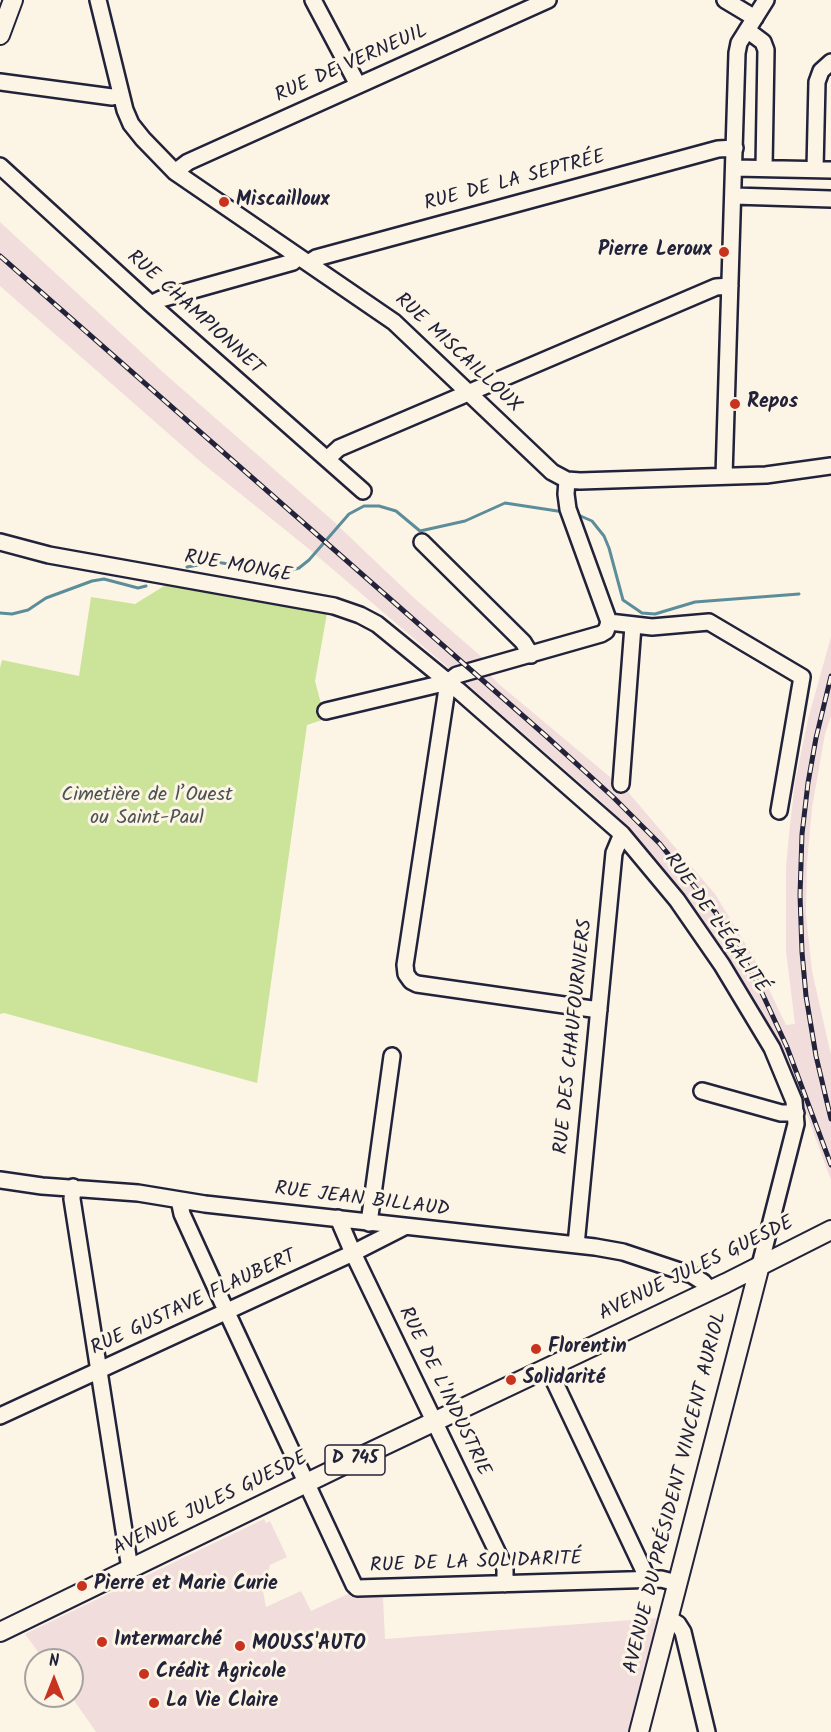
<!DOCTYPE html>
<html>
<head>
<meta charset="utf-8">
<style>
  body { margin:0 }
  #map { position:relative; width:831px; height:1732px; overflow:hidden; background:#fcf5e5; font-family:Kalam,sans-serif }
  canvas { display:block }
  .north { position:absolute; left:24px; top:1648px; width:60px; height:60px; box-sizing:border-box; background:#fcf5e5; border:2px solid #a5a1a1; border-radius:50%; rotate:0deg; font-size:16px; font-weight:700; line-height:24px; text-align:center; color:#22223b }
  .north::after { content:''; display:block; margin:auto; width:21px; height:27px; background:#c8321e; clip-path:polygon(50% 0,100% 100%,50% 72%,0 100%) }
</style>
</head>
<body>
<div id="map">
<canvas width="831" height="1732"></canvas>
<div class="north">N</div>
</div>
<script>
const ctx = document.querySelector('canvas').getContext('2d');
ctx.lineJoin = 'round';
function fill(path, color) { ctx.fillStyle = color; ctx.fill(path, 'evenodd'); }
const toPath = rows => new Path2D(rows.map(r => 'M' + r).join(''));
function strokePath(path, color, width, dash) { ctx.strokeStyle = color; ctx.lineWidth = width; ctx.lineCap = dash ? 'butt' : 'round'; ctx.setLineDash(dash || []); ctx.stroke(path); }
function drawText(font, color, halo, rows, align = 'center') {
  ctx.font = font + ' Kalam,sans-serif'; ctx.lineWidth = 6; ctx.setLineDash([]); ctx.textBaseline = 'middle'; ctx.strokeStyle = halo; ctx.fillStyle = color; for (const [text, x, y, turn = 0] of rows) {
    ctx.save(); ctx.translate(x, y); ctx.rotate((+turn || 0) * Math.PI / 180); ctx.textAlign = isNaN(turn) ? turn : align; if (halo) ctx.strokeText(text, 0, 0); ctx.fillText(text, 0, 0); ctx.restore();
  }
}
fill(toPath([
  [0,222,165,374,331,519,414,598,484,659,479,664,500,685,628,792,715,894,754,958,786,1025,795,1024,786,951,786,867,790,825,795,782,808,719,831,637,831,716,825,734,812,808,807,863,806,914,812,971,831,1055,831,1180,787,1061,724,952,661,865,604,804,466,683,309,549,202,463,0,286],
  [264,1519,266,1523,270,1521,287,1557,270,1565,263,1591,266,1607,301,1591,311,1611,348,1594,351,1597,357,1598,383,1598,385,1639,657,1618,628,1732,96,1732,71,1696,72,1660,44,1660,25,1634]
]), '#f1dedc');
fill(toPath([
  [169,583,327,613,315,681,325,719,307,725,257,1083,4,1013,0,1014,0,668,2,660,79,676,91,597,135,604]
]), '#cce499');
strokePath(toPath([
  [576,514,592,521,604,536,609,548,623,600,642,613,655,614,695,602,799,594],
  [187,567,216,562,266,570,292,570,299,568,309,560,349,514,364,506,379,506,396,511,420,531,465,521,505,503,564,512],
  [0,613,12,614,28,610,46,598,92,581,104,579,138,588,146,586]
]), '#5c8d9a', 3);
const minor = toPath([
  [98,0,125,110,131,124,143,139,175,172,394,322,552,472,567,480,580,481,766,475,831,466],
  [313,0,358,85],
  [725,0,755,18],
  [747,30,763,42,766,50,764,168],
  [0,82,112,97,121,95],
  [0,166,151,304,363,491],
  [735,168,831,170],
  [815,169,817,82,821,71,831,62],
  [175,172,188,162,548,0],
  [734,196,831,199],
  [308,263,316,258,718,149,735,148],
  [151,304,161,299,293,262,298,257],
  [327,459,339,448,461,396,716,287,730,286],
  [724,476,737,53,739,43,766,0],
  [567,480,566,494,568,509,609,622],
  [0,542,49,555,334,606,360,615,377,624,458,690,622,834,677,900,722,965,772,1048,794,1101,796,1124,760,1265],
  [422,542,523,642,531,655],
  [609,622,652,627,709,622,802,677,779,811],
  [448,682,405,965,406,974,411,981,417,984,599,1010],
  [326,711,448,682,457,675,601,634,606,631,609,622],
  [621,784,633,626],
  [702,1091,781,1113,796,1113],
  [0,1180,42,1186,138,1193,205,1204,595,1247,623,1252,692,1275,703,1282,710,1290],
  [73,1187,72,1199,130,1569],
  [179,1200,182,1214,224,1306,354,1585,357,1588,661,1579,677,1583],
  [338,1218,353,1253,505,1568,505,1584],
  [369,1223,392,1056],
  [576,1245,614,853,622,834],
  [548,1368,644,1571,645,1579],
  [0,1416,353,1253,404,1227],
  [668,1618,678,1624,683,1632,707,1732]
]);
const major = toPath([
  [0,35,13,0],
  [0,1632,362,1456,726,1283,831,1230],
  [639,1732,760,1265]
]);
strokePath(minor, '#22223b', 20);
strokePath(major, '#22223b', 22);
strokePath(minor, '#fcf5e5', 15);
strokePath(major, '#fcf5e5', 18);
const rail = toPath([
  [0,256,546,736,613,797,660,844,716,913,756,980,787,1047,831,1165],
  [831,676,816,738,808,783,802,834,800,895,802,952,806,996,816,1056,831,1119]
]);
strokePath(rail, '#22223b', 5);
strokePath(rail, '#fcf5e5', 3, [9]);
for (const [x, y, r, color] of [
  [224,202,6,"#c8321e"],
  [724,252,6,"#c8321e"],
  [735,404,6,"#c8321e"],
  [536,1349,6,"#c8321e"],
  [511,1380,6,"#c8321e"],
  [82,1586,6,"#c8321e"],
  [102,1642,6,"#c8321e"],
  [240,1646,6,"#c8321e"],
  [144,1674,6,"#c8321e"],
  [154,1703,6,"#c8321e"]
]) { const dot = new Path2D(); dot.arc(x, y, r, 0, 2 * Math.PI); ctx.fillStyle = color; ctx.fill(dot); strokePath(dot, '#fcf5e5', 2); }
for (const [x, y, w] of [
  [355,1460,60]
]) { const box = new Path2D(); box.roundRect(x - w / 2, y - 15, w, 30, 4.5); ctx.fillStyle = '#fcf5e5'; ctx.fill(box); strokePath(box, '#22223b', 1.5); }
drawText('bold 18px', '#22223b', null, [
  ["D 745",355,1460]
]);
drawText('20px', '#22223b', '#fcf5e5', [
  ["RUE DE VERNEUIL",352,65,-24],
  ["RUE DE LA SEPTRÉE",515,182,-15],
  ["RUE CHAMPIONNET",194,314,42],
  ["RUE MISCAILLOUX",457,354,43],
  ["RUE MONGE",238,568,10],
  ["RUE DE L'ÉGALITÉ",715,924,55],
  ["RUE DES CHAUFOURNIERS",575,1037,-84],
  ["RUE JEAN BILLAUD",362,1201,7],
  ["AVENUE JULES GUESDE",697,1270,-26],
  ["RUE GUSTAVE FLAUBERT",194,1304,-25],
  ["RUE DE L'INDUSTRIE",443,1392,64],
  ["AVENUE DU PRÉSIDENT VINCENT AURIOL",677,1493,-76],
  ["AVENUE JULES GUESDE",211,1505,-26],
  ["RUE DE LA SOLIDARITÉ",476,1564,-2]
]);
drawText('bold 20px', '#22223b', '#fcf5e5', [
  ["Miscailloux",236,202],
  ["Pierre Leroux",712,252,"right"],
  ["Repos",747,404],
  ["Florentin",548,1349],
  ["Solidarité",523,1380],
  ["Pierre et Marie Curie",94,1586],
  ["Intermarché",114,1642],
  ["MOUSS'AUTO",252,1646],
  ["Crédit Agricole",156,1674],
  ["La Vie Claire",166,1703]
], 'left');
drawText('20px', '#4c5252', '#fcf5e5', [
  ["Cimetière de l’Ouest",147,797],
  ["ou Saint-Paul",147,820]
]);
</script>
</body>
</html>
